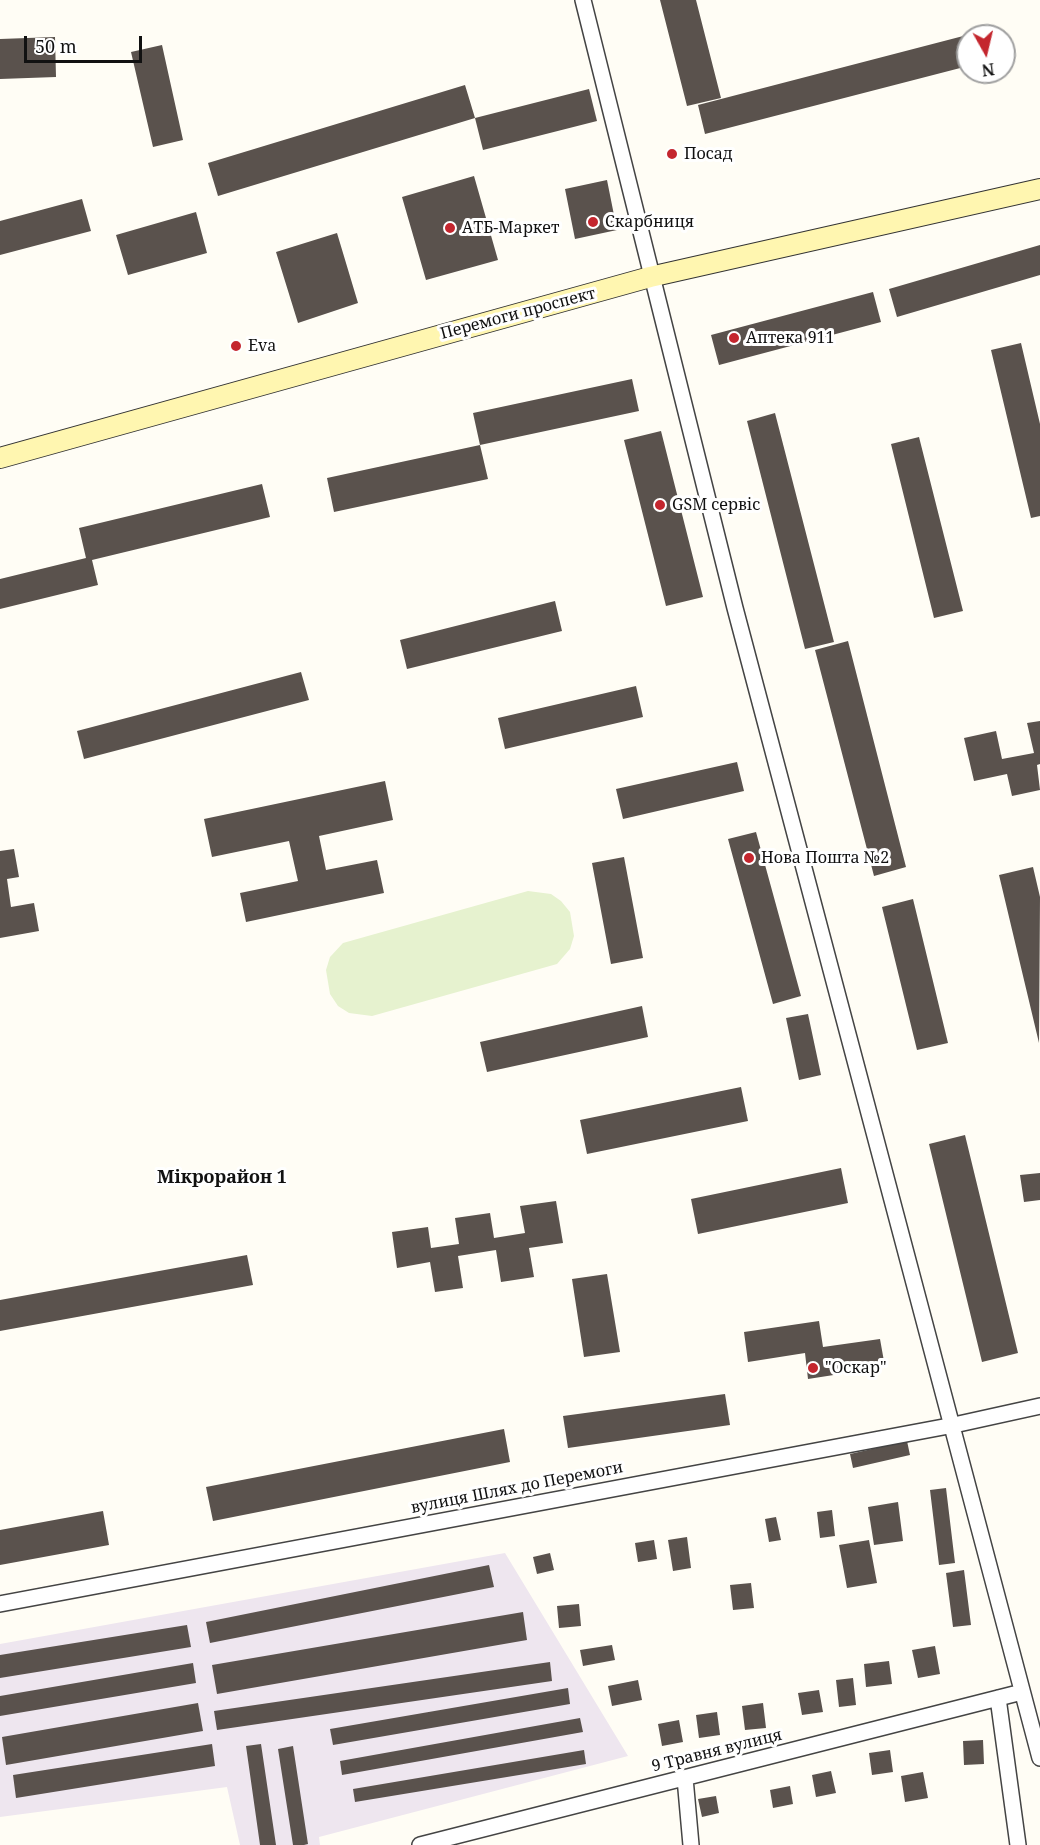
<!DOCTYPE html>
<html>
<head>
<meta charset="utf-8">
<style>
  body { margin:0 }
  #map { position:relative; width:1040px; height:1845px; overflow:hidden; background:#fffdf5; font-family:"Noto Serif",serif }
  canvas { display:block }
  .north { position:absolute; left:956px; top:24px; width:60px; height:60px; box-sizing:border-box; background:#fff; border:2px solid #a0a0a0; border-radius:50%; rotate:172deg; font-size:16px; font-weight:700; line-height:24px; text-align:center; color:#111 }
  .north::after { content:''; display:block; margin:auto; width:21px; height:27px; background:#c4262e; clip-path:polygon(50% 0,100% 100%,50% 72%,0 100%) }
  .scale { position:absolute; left:24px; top:36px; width:118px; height:27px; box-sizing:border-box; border:3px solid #111; border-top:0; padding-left:8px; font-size:18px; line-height:21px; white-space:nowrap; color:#111; -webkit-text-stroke:4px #fff; paint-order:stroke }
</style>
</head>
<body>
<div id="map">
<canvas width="1040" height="1845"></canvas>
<div class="north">N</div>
<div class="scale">50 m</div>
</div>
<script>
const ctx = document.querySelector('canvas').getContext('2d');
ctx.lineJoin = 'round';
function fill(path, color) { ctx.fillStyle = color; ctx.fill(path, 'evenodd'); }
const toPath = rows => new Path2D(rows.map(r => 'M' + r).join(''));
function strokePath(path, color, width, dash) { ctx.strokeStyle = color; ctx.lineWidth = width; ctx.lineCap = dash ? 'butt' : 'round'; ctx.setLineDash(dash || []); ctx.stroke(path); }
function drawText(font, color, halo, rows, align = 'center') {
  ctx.font = font + ' "Noto Serif",serif'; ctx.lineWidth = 6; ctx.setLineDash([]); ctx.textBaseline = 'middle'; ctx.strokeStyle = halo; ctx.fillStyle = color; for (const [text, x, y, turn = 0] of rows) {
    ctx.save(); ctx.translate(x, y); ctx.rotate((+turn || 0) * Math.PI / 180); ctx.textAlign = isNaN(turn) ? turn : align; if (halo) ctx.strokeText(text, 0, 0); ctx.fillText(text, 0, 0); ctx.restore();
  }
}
fill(toPath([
  [505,1553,628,1756,319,1837,320,1845,240,1845,227,1787,0,1817,0,1644]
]), '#eee6ef');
fill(toPath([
  [528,891,551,894,561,901,570,912,574,936,570,949,557,964,372,1016,349,1013,338,1006,330,994,326,970,330,957,343,943]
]), '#e6f2cf');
fill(toPath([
  [660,0,696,0,721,98,687,106],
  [994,28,996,36,968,36,968,66,705,134,698,105],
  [55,37,56,77,0,79,0,39],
  [162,45,183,140,153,147,131,52],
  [465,85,475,118,218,196,208,163],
  [589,89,597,121,483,150,475,118],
  [474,176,498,260,426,280,402,197],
  [607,180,617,230,575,239,565,189],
  [82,199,91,231,0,255,0,221],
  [196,212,207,253,128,275,116,235],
  [337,233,358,303,298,323,276,252],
  [1040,245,1040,275,897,317,889,289],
  [873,292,881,322,719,365,711,335],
  [1021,343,1040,424,1040,516,1031,518,991,350],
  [632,379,639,411,480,445,473,413],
  [775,413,834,642,805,649,747,421],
  [661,431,703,597,666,606,624,440],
  [919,437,963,611,934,618,891,444],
  [480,445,488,479,334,512,327,478],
  [262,484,270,517,92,560,98,585,0,609,0,579,86,558,79,528],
  [555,601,562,631,407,669,400,640],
  [848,641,906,867,874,876,815,650],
  [301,672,309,700,84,759,77,731],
  [636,686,643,717,505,749,498,718],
  [1040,721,1040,764,1037,765,1040,790,1012,796,1007,774,974,781,964,738,996,731,1002,759,1034,753,1027,723],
  [737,762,744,791,623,819,616,789],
  [385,781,393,820,319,836,326,870,377,860,384,893,246,922,240,893,298,881,289,841,212,857,204,819],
  [756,832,801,996,773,1004,728,839],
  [14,849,19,877,7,879,11,907,34,903,39,931,0,938,0,851],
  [624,857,643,958,611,964,592,863],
  [1033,867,1040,897,1039,1043,999,875],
  [913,899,948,1043,917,1050,882,907],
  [642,1006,648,1037,487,1072,480,1042],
  [808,1014,821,1075,799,1080,786,1018],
  [741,1087,748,1121,587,1154,580,1120],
  [965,1135,1018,1353,982,1362,929,1144],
  [841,1168,848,1203,698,1234,691,1199],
  [1040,1173,1040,1200,1024,1202,1020,1175],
  [556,1201,563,1243,529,1248,534,1277,501,1282,496,1250,458,1256,463,1288,435,1292,430,1262,397,1268,392,1232,428,1227,431,1248,459,1244,455,1218,490,1213,494,1238,525,1233,520,1206],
  [247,1255,253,1285,0,1331,0,1300],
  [607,1274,620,1352,584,1357,572,1279],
  [819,1321,823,1347,880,1339,885,1367,808,1379,805,1353,748,1362,744,1332],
  [725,1394,730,1425,568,1448,563,1416],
  [504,1429,510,1462,213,1521,206,1487],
  [907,1441,910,1455,853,1468,850,1454],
  [946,1488,955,1563,939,1565,930,1490],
  [898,1502,903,1541,874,1545,868,1507],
  [832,1510,835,1536,820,1538,817,1512],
  [103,1511,109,1545,0,1565,0,1530],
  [776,1517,781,1540,769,1542,765,1519],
  [687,1537,691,1568,673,1571,668,1540],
  [654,1540,657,1559,638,1562,635,1543],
  [869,1540,877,1583,847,1588,839,1545],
  [550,1553,554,1570,537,1574,533,1557],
  [489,1565,494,1587,210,1643,206,1622],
  [964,1570,971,1625,953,1627,946,1573],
  [751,1583,754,1608,733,1610,730,1585],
  [579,1604,581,1626,559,1628,557,1606],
  [523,1612,527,1640,217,1694,212,1665],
  [187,1625,191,1647,0,1678,0,1655],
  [612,1645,615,1660,583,1666,580,1650],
  [935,1646,940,1674,918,1678,912,1650],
  [889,1661,892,1684,866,1687,864,1664],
  [550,1662,552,1681,217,1730,214,1711],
  [193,1663,196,1683,0,1716,0,1696],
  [853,1678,856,1705,839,1707,836,1680],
  [638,1680,642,1700,612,1706,608,1686],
  [568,1688,570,1704,333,1745,330,1729],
  [819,1690,823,1712,802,1715,798,1693],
  [198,1703,203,1731,6,1765,2,1737],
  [763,1703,766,1728,745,1730,742,1706],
  [717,1712,720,1735,699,1738,696,1715],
  [580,1718,583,1732,342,1775,340,1761],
  [679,1720,683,1742,662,1746,658,1724],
  [983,1740,984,1764,964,1765,963,1741],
  [212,1744,215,1766,16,1798,13,1775],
  [261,1744,276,1845,260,1845,246,1746],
  [293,1746,308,1844,304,1845,293,1845,278,1749],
  [584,1750,586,1764,355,1802,353,1789],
  [890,1750,893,1772,872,1775,869,1753],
  [831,1771,836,1793,816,1797,812,1775],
  [923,1772,928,1798,905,1802,901,1776],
  [790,1786,793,1804,773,1808,770,1790],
  [716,1796,719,1813,702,1817,698,1799]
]), '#5a524d');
const street = toPath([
  [583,0,735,608,1040,1758],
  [0,1604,954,1425,1040,1406],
  [998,1698,1018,1845],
  [685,1778,691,1845],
  [420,1845,1022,1692]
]);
const secondary = toPath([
  [0,458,650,277,1040,189]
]);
strokePath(street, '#444', 18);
strokePath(secondary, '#333', 22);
strokePath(street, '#fff', 15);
strokePath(secondary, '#fff6b0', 20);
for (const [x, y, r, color] of [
  [672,154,6,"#c4262e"],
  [593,222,6,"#c4262e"],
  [450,228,6,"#c4262e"],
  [734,338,6,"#c4262e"],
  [236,346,6,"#c4262e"],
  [660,505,6,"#c4262e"],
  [749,858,6,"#c4262e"],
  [813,1368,6,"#c4262e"]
]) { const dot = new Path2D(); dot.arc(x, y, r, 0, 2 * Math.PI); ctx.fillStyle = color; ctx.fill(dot); strokePath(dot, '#fff', 2); }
drawText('16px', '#111', '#fff', [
  ["Посад",684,154],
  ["Скарбниця",605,222],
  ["АТБ-Маркет",462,228],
  ["Аптека 911",746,338],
  ["Eva",248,346],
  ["GSM сервіс",672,505],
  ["Нова Пошта №2",761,858],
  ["\"Оскар\"",825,1368]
], 'left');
drawText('16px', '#111', '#fff', [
  ["Перемоги проспект",518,314,-15],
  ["вулиця Шлях до Перемоги",517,1488,-11],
  ["9 Травня вулиця",717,1751,-14]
]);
drawText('bold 18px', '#111', '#fff', [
  ["Мікрорайон 1",222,1178]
]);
</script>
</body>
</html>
